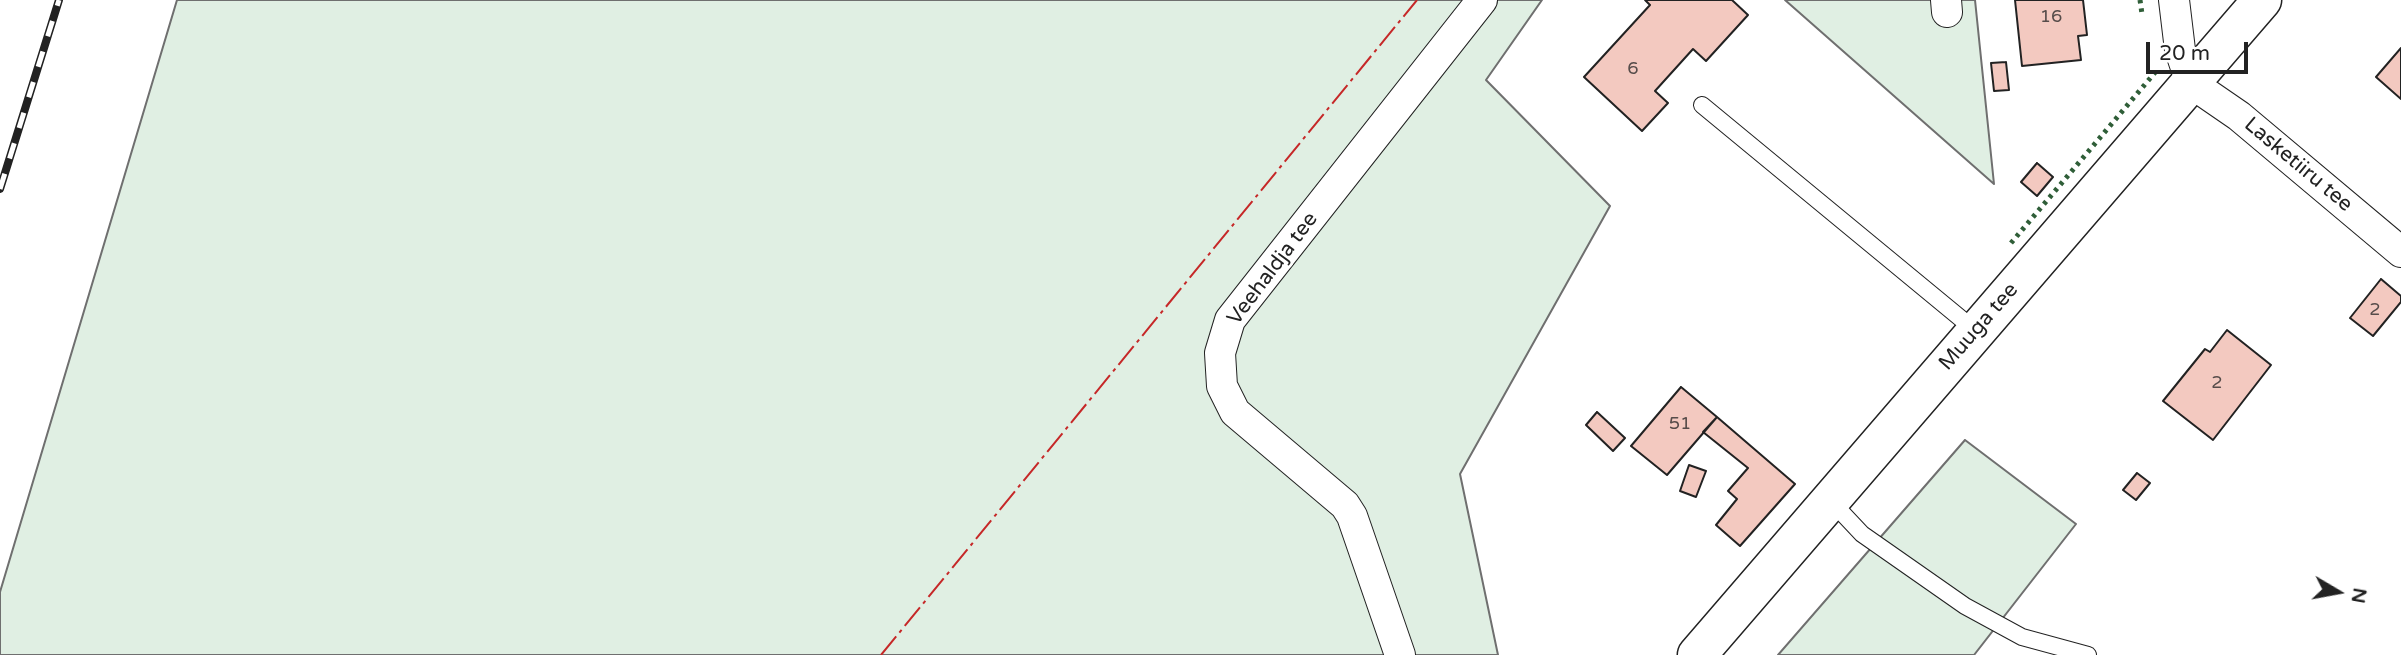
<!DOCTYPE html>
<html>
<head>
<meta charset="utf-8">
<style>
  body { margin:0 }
  #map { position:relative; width:2401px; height:655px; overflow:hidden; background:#fff; font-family:"Varela Round",sans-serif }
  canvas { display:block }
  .north { position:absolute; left:2303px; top:557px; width:70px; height:70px; -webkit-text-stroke:5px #fff; paint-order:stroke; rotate:100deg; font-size:19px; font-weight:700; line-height:28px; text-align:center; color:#222 }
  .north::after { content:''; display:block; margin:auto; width:24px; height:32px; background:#222; clip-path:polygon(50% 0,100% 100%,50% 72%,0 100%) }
  .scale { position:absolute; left:2146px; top:42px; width:102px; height:32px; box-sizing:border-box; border:4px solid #222; border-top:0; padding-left:9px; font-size:21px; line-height:24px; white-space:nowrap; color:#222; -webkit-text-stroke:5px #fff; paint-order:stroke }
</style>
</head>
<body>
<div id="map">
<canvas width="2401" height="655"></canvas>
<div class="north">N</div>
<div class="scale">20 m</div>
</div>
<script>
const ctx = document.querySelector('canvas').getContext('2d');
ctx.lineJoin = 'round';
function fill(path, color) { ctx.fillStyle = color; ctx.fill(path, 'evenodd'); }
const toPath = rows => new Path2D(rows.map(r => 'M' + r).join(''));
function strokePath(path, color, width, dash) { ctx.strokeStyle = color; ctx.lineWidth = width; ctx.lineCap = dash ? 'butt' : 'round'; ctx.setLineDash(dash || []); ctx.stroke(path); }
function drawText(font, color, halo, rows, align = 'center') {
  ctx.font = font + ' "Varela Round",sans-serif'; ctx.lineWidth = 5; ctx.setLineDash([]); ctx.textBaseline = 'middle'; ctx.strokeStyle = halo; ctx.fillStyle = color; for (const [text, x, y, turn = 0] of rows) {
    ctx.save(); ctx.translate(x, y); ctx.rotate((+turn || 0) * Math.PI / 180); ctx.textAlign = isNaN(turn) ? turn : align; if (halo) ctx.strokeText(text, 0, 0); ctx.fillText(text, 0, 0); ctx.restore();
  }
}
const green = toPath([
  [177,0,1542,0,1486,80,1610,206,1460,474,1498,655,0,655,0,592,177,0],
  [1785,0,1975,0,1994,184,1785,0],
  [1965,440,2076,524,1974,655,1778,655,1965,440]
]);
fill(green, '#e0efe3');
strokePath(green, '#6f6f6f', 2);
const building = toPath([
  [1645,0,1732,0,1748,15,1706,61,1693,49,1655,91,1668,103,1642,131,1584,77,1650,5,1645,0],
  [2015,0,2083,0,2087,35,2078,36,2081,60,2022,66,2015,0],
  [2401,48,2401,99,2376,77,2401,48],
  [2006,62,2009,90,1994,91,1991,63,2006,62],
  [2037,163,2053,177,2037,196,2021,182,2037,163],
  [2381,279,2401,296,2401,302,2373,336,2350,318,2381,279],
  [2227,330,2271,365,2213,440,2163,401,2205,349,2210,352,2227,330],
  [1681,387,1717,417,1667,475,1631,446,1681,387],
  [1597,412,1625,438,1613,451,1586,425,1597,412],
  [1717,417,1795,484,1740,546,1716,525,1737,499,1728,491,1748,468,1703,432,1717,417],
  [1689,465,1706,471,1696,497,1680,491,1689,465],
  [2137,473,2150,483,2136,500,2123,490,2137,473]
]);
fill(building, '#f3c9c0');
strokePath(building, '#222', 2);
const service = toPath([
  [1702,105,1976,331],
  [1830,500,1862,534,1965,606,2022,637,2088,655]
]);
const minor = toPath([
  [1946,0,1947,12],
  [2174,0,2180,50,2191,83,2239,116,2401,252],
  [1400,655,1352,516,1345,505,1235,412,1222,386,1220,353,1230,320,1482,0]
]);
const tertiary = toPath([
  [1697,655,2262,0]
]);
strokePath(service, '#222', 18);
strokePath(minor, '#222', 32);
strokePath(tertiary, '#222', 41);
strokePath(service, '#fff', 16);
strokePath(minor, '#fff', 30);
strokePath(tertiary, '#fff', 38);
const rail = toPath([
  [0,189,59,0]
]);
strokePath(rail, '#222', 8);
strokePath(rail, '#fff', 5, [16]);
strokePath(toPath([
  [2140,0,2142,14],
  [2011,243,2158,69]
]), '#2f5e38', 5, [3.5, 5]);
strokePath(toPath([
  [881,655,1417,0]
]), '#c62828', 2, [24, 5, 3.5, 5]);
drawText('18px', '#564c4a', null, [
  ["16",2051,17],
  ["6",1633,69],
  ["2",2375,310],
  ["2",2217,383],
  ["51",1680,424]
]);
drawText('21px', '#222', '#fff', [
  ["Lasketiiru tee",2298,165,40],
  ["Veehaldja tee",1273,269,-53],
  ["Muuga tee",1979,327,-49]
]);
</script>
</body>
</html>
